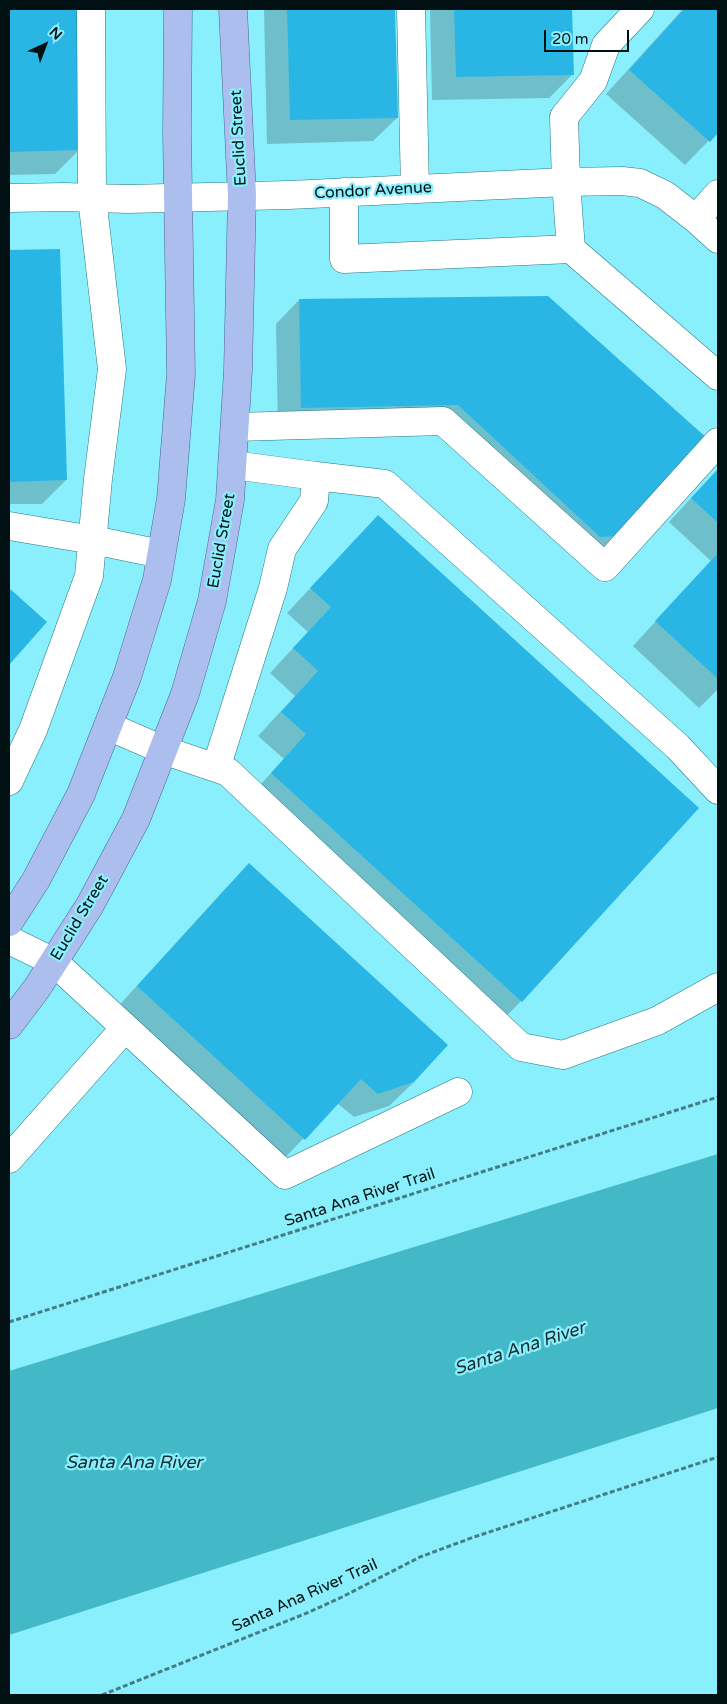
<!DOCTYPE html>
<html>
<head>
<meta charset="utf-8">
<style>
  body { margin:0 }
  #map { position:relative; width:727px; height:1704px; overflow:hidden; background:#8aeffc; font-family:"Varela Round",sans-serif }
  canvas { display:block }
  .frame { position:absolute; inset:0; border:10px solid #001013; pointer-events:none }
  .north { position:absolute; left:20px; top:20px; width:50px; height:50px; -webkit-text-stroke:4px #8aeffc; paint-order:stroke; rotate:43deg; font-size:14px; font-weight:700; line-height:20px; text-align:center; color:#001013 }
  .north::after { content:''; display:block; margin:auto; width:18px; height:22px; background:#001013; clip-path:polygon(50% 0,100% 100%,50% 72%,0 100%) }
  .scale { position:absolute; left:544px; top:30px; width:85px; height:22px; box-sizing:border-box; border:2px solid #001013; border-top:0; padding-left:6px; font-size:15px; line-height:18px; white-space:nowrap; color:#001013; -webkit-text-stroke:4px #8aeffc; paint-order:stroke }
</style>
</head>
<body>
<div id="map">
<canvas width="727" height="1704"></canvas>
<div class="frame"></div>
<div class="north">N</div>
<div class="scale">20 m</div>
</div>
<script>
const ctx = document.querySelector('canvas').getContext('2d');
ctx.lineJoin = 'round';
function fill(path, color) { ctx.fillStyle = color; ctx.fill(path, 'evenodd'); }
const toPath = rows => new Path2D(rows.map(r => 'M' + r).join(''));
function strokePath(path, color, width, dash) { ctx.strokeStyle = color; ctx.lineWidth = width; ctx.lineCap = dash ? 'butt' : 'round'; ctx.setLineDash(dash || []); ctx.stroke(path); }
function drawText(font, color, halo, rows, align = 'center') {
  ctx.font = font + ' "Varela Round",sans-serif'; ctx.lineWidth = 4.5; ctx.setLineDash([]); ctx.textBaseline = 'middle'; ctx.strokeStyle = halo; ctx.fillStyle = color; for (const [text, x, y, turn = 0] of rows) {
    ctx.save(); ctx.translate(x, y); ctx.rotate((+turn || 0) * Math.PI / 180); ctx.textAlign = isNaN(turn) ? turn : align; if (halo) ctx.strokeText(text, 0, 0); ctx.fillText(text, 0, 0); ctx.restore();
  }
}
fill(toPath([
  [718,1154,718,1408,9,1635,9,1371]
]), '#43b8c6');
fill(toPath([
  [9,9,75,9,79,150,55,174,9,175],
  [264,9,394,9,397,118,373,141,267,144],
  [430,9,571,9,573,74,549,98,432,100],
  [683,9,718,9,718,131,685,165,606,94],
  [59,251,66,480,42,504,9,504,9,252],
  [299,300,707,441,598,560,576,560,434,429,278,431,276,324],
  [718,469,718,689,699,708,633,646,711,561,669,522],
  [378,516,521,1001,498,1025,249,797,284,759,258,736,295,696,270,673,308,632,287,613],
  [9,589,45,622,9,663],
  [249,865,414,1082,389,1106,354,1117,337,1103,280,1163,114,1011,225,889]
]), '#0003');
fill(toPath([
  [9,9,77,9,80,150,9,152],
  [287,9,395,9,398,118,290,120],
  [454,9,572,9,574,75,456,77],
  [684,9,718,9,718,133,710,142,629,70],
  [60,249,67,480,9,482,9,250],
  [548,296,709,440,623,536,600,537,458,405,301,408,299,299],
  [718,469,718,523,691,498],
  [378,515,699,808,522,1002,271,773,306,734,281,712,318,671,293,648,331,607,310,588],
  [718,553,718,679,655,621],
  [9,588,47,622,9,665],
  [249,863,448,1045,414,1082,378,1094,361,1079,305,1140,137,986]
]), '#2ab6e5');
const minor = toPath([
  [411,9,415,189],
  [344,192,344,259,571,249,718,376],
  [9,198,64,197,128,199,289,195,566,182,622,181,640,183,665,195,696,219,718,239],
  [696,219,718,194],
  [571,249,566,182,564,117,593,81,606,45,640,9],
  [236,427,443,421,605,567,718,442],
  [316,476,385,484,678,747,718,790],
  [9,526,93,540,161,554],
  [108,726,163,750,228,772,521,1047,563,1055,657,1021,718,987],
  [216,768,273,588,282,549,314,501,316,476,233,465],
  [9,781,33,730,89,576,98,479,112,369,92,198,91,9],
  [9,940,54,962,285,1175,458,1092],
  [9,1159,125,1028]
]);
const major = toPath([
  [9,922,36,880,81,794,127,677,157,580,171,499,181,374,177,132,178,9],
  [9,1025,37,988,90,905,136,819,185,694,212,601,230,500,238,370,242,196,233,9]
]);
strokePath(minor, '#267781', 29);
strokePath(major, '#4b649a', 29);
strokePath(toPath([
  [9,1322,718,1097],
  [102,1695,307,1613,342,1597,420,1557,474,1537,718,1457]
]), '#447e85', 3, [5, 2.5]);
strokePath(minor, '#fff', 28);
strokePath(major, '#abbeee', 28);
drawText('16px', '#001013', '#8aeffc', [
  ["Euclid Street",239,138,-93],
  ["Condor Avenue",373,191,-3],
  ["Euclid Street",222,541,-80],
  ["Euclid Street",80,918,-59],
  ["Santa Ana River Trail",360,1198,-18],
  ["Santa Ana River Trail",305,1596,-24]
]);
drawText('italic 18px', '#152e32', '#8aeffc', [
  ["Santa Ana River",520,1349,-18],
  ["Santa Ana River",134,1463]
]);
</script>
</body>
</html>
